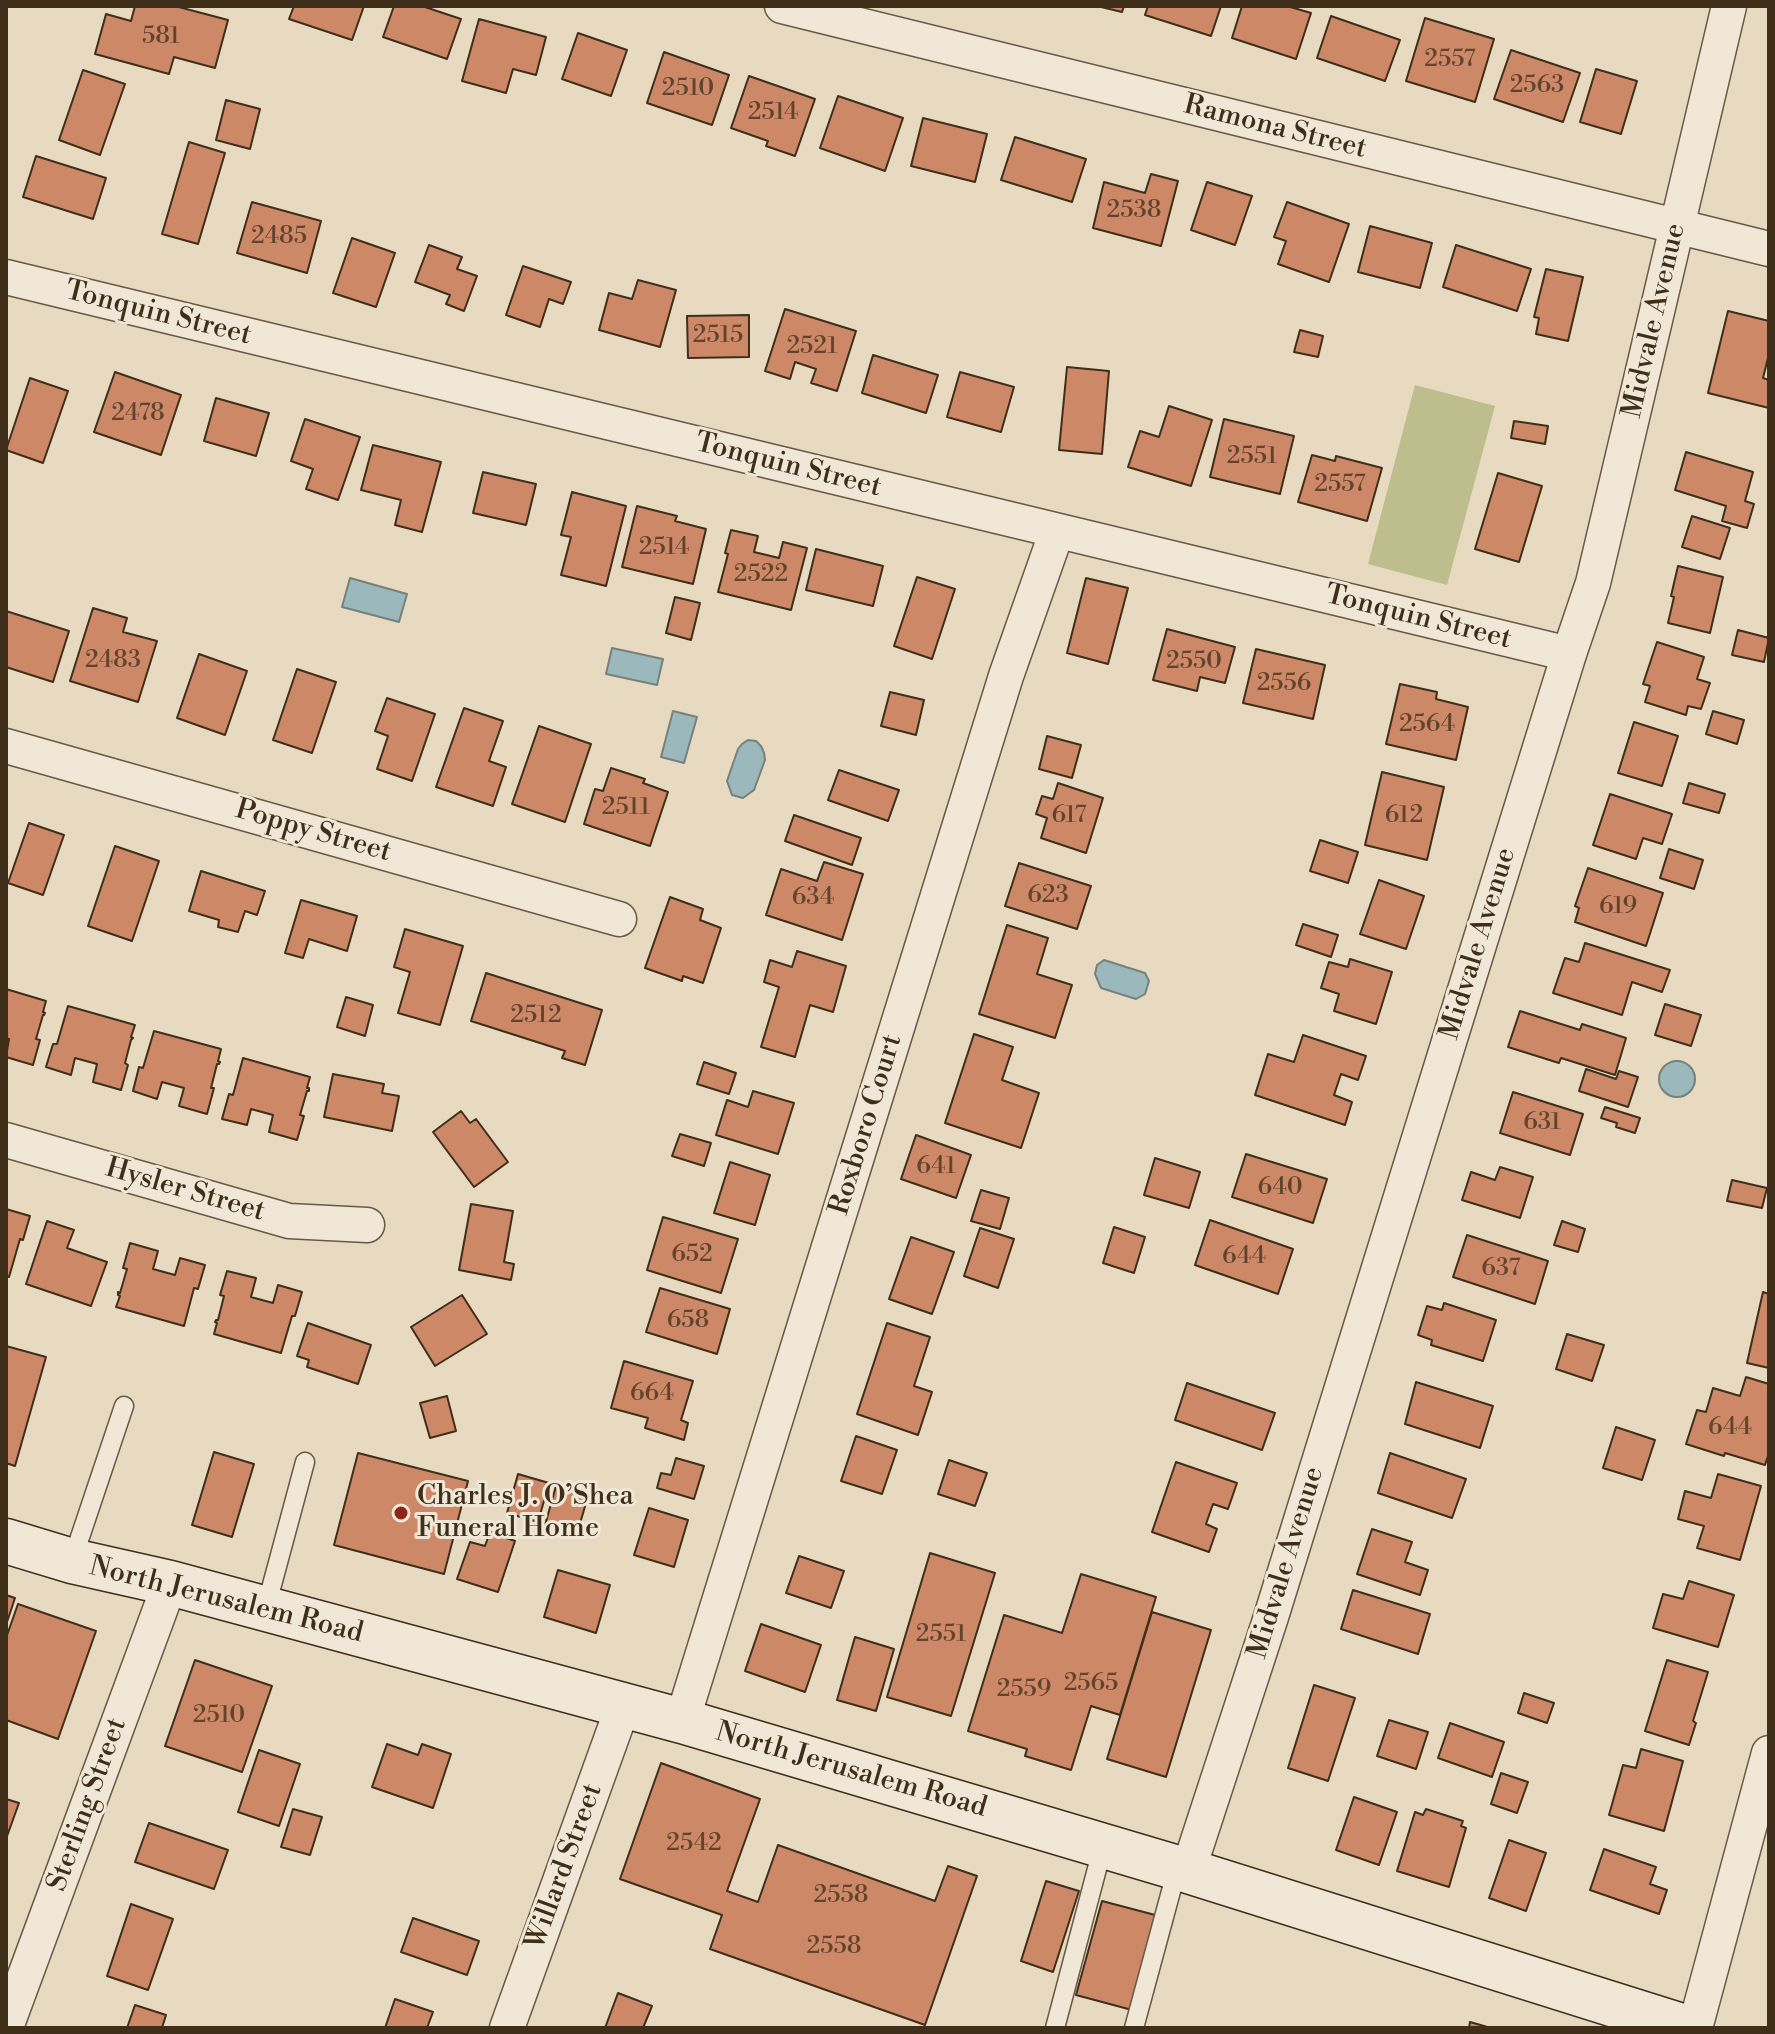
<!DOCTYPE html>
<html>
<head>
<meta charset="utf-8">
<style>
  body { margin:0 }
  #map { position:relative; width:1775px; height:2034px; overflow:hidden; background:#e8dac1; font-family:"Libre Bodoni",serif }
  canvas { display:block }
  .frame { position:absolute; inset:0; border:8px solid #3e2e1a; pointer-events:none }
</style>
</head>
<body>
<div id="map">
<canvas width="1775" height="2034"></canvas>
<div class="frame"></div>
</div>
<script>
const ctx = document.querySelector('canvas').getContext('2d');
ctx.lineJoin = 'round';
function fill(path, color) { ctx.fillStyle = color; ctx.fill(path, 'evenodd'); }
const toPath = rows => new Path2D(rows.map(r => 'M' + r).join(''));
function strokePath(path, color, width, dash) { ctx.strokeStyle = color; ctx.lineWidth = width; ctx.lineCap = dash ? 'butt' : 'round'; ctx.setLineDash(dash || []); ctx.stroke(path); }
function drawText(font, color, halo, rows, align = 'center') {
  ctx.font = font + ' "Libre Bodoni",serif'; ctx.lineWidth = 6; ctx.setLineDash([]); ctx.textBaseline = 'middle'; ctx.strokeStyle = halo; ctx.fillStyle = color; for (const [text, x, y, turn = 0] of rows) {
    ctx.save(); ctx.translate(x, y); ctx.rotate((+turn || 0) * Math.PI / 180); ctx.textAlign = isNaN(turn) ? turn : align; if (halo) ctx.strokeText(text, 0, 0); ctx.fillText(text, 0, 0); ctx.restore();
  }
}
fill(toPath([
  [1415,385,1495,406,1447,585,1368,564]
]), '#bebd8d');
const water = toPath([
  [350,578,407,594,399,622,342,607,350,578],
  [612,648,663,659,657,685,606,674,612,648],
  [673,711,697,717,684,763,661,757,673,711],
  [748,740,756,741,761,746,764,753,765,760,754,790,743,798,732,795,727,781,738,749,742,744,748,740],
  [1104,960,1145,973,1149,981,1145,994,1136,999,1101,988,1095,974,1097,965,1104,960],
  '1659 1079a18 18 0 1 1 36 0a18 18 0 1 1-36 0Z'
]);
fill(water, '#9bb8bc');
strokePath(water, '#76817b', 2);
const building = toPath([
  [135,6,175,6,228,20,215,68,174,57,169,74,95,54,106,14,131,21,135,6],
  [294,6,364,6,352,40,289,19,294,6],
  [394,6,422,6,461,19,447,59,383,37,394,6],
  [1097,6,1124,6,1122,12,1097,6],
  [1148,6,1221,6,1211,36,1145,15,1148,6],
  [1242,6,1287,6,1311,13,1296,59,1232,38,1242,6],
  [1331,16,1400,40,1385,81,1317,58,1331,16],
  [1425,18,1494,39,1475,102,1406,81,1425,18],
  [479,19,546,37,536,75,513,69,506,93,462,81,479,19],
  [578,33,627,50,611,96,562,79,578,33],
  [1511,50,1580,73,1563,122,1494,99,1511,50],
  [664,52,729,75,712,125,647,103,664,52],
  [1596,69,1637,81,1621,134,1580,122,1596,69],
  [83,70,125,84,100,155,59,140,83,70],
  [749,76,815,99,795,156,766,146,768,141,731,128,749,76],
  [838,96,903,118,885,171,820,148,838,96],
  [226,100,260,109,250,149,216,140,226,100],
  [923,118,987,134,975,182,911,166,923,118],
  [1015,137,1086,159,1072,202,1001,180,1015,137],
  [189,142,225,153,198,244,162,234,189,142],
  [36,156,106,178,93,219,23,197,36,156],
  [1151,174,1178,181,1161,246,1093,228,1104,182,1145,193,1151,174],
  [1207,182,1252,196,1235,245,1191,230,1207,182],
  [252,202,321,221,307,273,237,253,252,202],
  [1287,202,1349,224,1329,282,1278,264,1286,241,1274,237,1287,202],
  [1370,226,1432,243,1420,288,1358,272,1370,226],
  [352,238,395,253,376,307,333,293,352,238],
  [429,245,462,257,457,269,477,276,464,311,446,304,450,295,415,282,429,245],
  [1456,245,1531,269,1517,311,1443,287,1456,245],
  [523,266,571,282,563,304,549,299,540,327,506,315,523,266],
  [1546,269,1583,277,1568,341,1536,334,1539,318,1534,317,1546,269],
  [638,280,676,290,660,347,599,330,609,293,632,299,638,280],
  [785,309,856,331,837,391,811,383,816,369,795,362,790,379,765,371,785,309],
  [1728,311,1769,321,1769,354,1763,378,1769,380,1769,408,1708,393,1728,311],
  [749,315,749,357,688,358,687,316,749,315],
  [1300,330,1323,336,1318,357,1294,352,1300,330],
  [873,355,938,375,926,413,862,393,873,355],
  [1067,367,1109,371,1102,454,1059,450,1067,367],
  [115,372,181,395,161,455,94,432,115,372],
  [960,372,1014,387,1001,432,947,417,960,372],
  [30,378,68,391,43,463,6,450,30,378],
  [216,398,269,413,256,456,204,441,216,398],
  [1169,406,1212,420,1191,486,1128,467,1140,431,1159,437,1169,406],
  [305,419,360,437,338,500,306,489,313,469,291,461,305,419],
  [1224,419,1294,436,1280,494,1210,477,1224,419],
  [1514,421,1548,426,1545,444,1511,438,1514,421],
  [373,445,441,462,422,532,395,525,401,500,361,490,373,445],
  [1686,452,1753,472,1745,501,1754,504,1747,528,1722,521,1726,506,1675,490,1686,452],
  [1312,455,1335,461,1336,456,1382,468,1367,521,1298,502,1312,455],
  [483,472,536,484,526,525,473,513,483,472],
  [1498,473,1542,486,1519,562,1475,549,1498,473],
  [572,492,626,506,606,586,561,575,571,537,561,535,572,492],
  [637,506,677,516,675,521,706,529,693,584,622,567,637,506],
  [1692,516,1730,528,1720,559,1682,547,1692,516],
  [731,530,758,536,754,552,779,558,783,542,807,548,791,610,718,592,728,554,725,553,731,530],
  [816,549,883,566,873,606,806,590,816,549],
  [1678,566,1723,577,1710,633,1668,623,1674,597,1671,596,1678,566],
  [917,577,955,589,932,659,894,646,917,577],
  [1086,578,1128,588,1108,664,1067,653,1086,578],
  [675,597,700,603,691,640,666,633,675,597],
  [93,608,127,618,123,632,157,641,138,702,70,681,93,608],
  [6,611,69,631,53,682,6,667,6,611],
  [1167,629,1235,647,1225,683,1200,677,1197,691,1153,680,1167,629],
  [1738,630,1769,638,1764,662,1732,655,1738,630],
  [1657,642,1704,657,1697,679,1710,683,1701,709,1688,706,1686,715,1645,702,1650,686,1643,684,1657,642],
  [1256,649,1325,665,1313,719,1243,703,1256,649],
  [199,654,247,671,225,735,177,718,199,654],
  [297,669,336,682,312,753,273,740,297,669],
  [1400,684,1437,692,1436,699,1468,707,1456,760,1386,744,1400,684],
  [890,692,924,700,916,735,881,726,890,692],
  [387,698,435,714,412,781,377,769,388,736,375,731,387,698],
  [464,708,503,721,489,761,506,767,493,806,436,787,464,708],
  [1713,711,1744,720,1737,744,1706,734,1713,711],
  [1634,722,1678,736,1662,786,1618,773,1634,722],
  [539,726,591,744,565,822,512,804,539,726],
  [1047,736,1081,745,1072,778,1039,769,1047,736],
  [611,768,645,779,643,783,668,792,650,846,584,824,595,789,603,791,611,768],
  [839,770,899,790,888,821,828,800,839,770],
  [1382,772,1444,787,1427,860,1365,845,1382,772],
  [1058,783,1103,798,1086,853,1041,838,1047,818,1036,814,1042,796,1053,799,1058,783],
  [1689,783,1725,794,1719,813,1683,803,1689,783],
  [1610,794,1672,814,1662,844,1643,838,1636,859,1593,845,1610,794],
  [794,815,861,838,852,865,785,841,794,815],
  [29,823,64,835,43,895,8,883,29,823],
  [1320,840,1358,852,1348,883,1310,871,1320,840],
  [115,846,159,861,132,941,88,926,115,846],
  [1669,849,1703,860,1694,889,1660,878,1669,849],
  [824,862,863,874,842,940,766,915,781,869,817,881,824,862],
  [1019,863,1091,886,1077,929,1005,906,1019,863],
  [1588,868,1663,893,1646,946,1575,922,1579,908,1575,906,1588,868],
  [201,871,265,891,257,915,245,911,238,932,218,927,219,920,189,911,201,871],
  [1379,880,1424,896,1406,949,1360,934,1379,880],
  [670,897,703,909,700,920,721,928,703,983,683,976,682,981,645,968,670,897],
  [301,900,357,916,347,951,309,939,303,958,285,953,301,900],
  [1303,924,1338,935,1331,957,1296,945,1303,924],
  [1007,925,1048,938,1037,974,1072,985,1055,1038,979,1014,1007,925],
  [405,929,463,946,440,1025,398,1013,410,972,394,967,405,929],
  [1585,943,1670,970,1662,992,1632,982,1622,1015,1553,993,1565,958,1579,962,1585,943],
  [797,951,846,966,833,1012,810,1005,795,1057,761,1047,779,987,764,982,770,960,792,967,797,951],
  [1350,959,1392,972,1376,1024,1334,1011,1339,994,1321,988,1329,962,1348,967,1350,959],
  [486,973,602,1010,585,1065,562,1058,565,1051,471,1021,486,973],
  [6,989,46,1001,43,1012,45,1013,44,1015,43,1015,36,1039,40,1040,33,1065,6,1057,9,1039,6,1038,6,989],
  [346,997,373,1005,365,1036,337,1027,346,997],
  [1665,1004,1701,1015,1691,1046,1655,1035,1665,1004],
  [68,1006,135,1025,131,1037,133,1038,131,1040,125,1063,128,1065,121,1090,93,1082,97,1064,75,1058,71,1075,46,1067,53,1044,57,1044,68,1006],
  [1520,1011,1580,1030,1582,1024,1626,1038,1615,1075,1561,1058,1559,1063,1508,1047,1520,1011],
  [154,1031,221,1049,218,1061,220,1062,219,1064,217,1064,211,1088,214,1088,207,1114,179,1106,184,1088,162,1082,157,1099,133,1091,139,1067,143,1068,154,1031],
  [974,1034,1013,1047,1002,1080,1039,1093,1021,1148,945,1123,974,1034],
  [1303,1035,1366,1056,1358,1080,1341,1074,1334,1095,1352,1102,1345,1125,1255,1095,1268,1054,1294,1062,1303,1035],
  [243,1058,310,1077,307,1088,309,1088,309,1091,307,1091,300,1115,304,1116,297,1140,269,1132,273,1115,251,1109,247,1125,222,1119,229,1094,233,1095,243,1058],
  [704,1062,736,1073,729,1094,697,1084,704,1062],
  [1586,1069,1616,1079,1619,1071,1638,1077,1628,1107,1579,1091,1586,1069],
  [333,1074,384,1084,382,1093,399,1096,392,1131,324,1117,333,1074],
  [753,1091,794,1103,778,1154,716,1135,727,1100,748,1107,753,1091],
  [1513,1092,1583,1114,1570,1155,1500,1133,1513,1092],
  [1605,1107,1640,1118,1635,1133,1616,1127,1617,1123,1601,1118,1605,1107],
  [461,1111,470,1123,476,1119,508,1162,474,1187,433,1132,461,1111],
  [680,1134,711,1143,704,1166,672,1156,680,1134],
  [916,1135,971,1155,956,1198,901,1179,916,1135],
  [1246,1154,1327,1179,1313,1223,1232,1197,1246,1154],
  [1155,1158,1200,1172,1189,1208,1144,1195,1155,1158],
  [730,1162,770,1175,755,1225,714,1213,730,1162],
  [1500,1167,1533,1177,1520,1218,1462,1200,1471,1172,1495,1180,1500,1167],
  [1732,1180,1767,1188,1762,1208,1727,1201,1732,1180],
  [981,1190,1009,1198,1000,1229,971,1221,981,1190],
  [471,1204,513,1211,504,1262,514,1264,511,1280,459,1270,471,1204],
  [6,1209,30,1216,23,1240,20,1239,9,1277,6,1276,6,1209],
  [663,1217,738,1239,721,1293,647,1270,663,1217],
  [1210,1220,1293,1249,1278,1294,1195,1265,1210,1220],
  [47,1221,74,1230,67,1248,107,1262,91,1306,26,1284,47,1221],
  [1562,1221,1585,1229,1578,1252,1554,1245,1562,1221],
  [1114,1227,1145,1237,1134,1273,1103,1263,1114,1227],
  [980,1228,1014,1239,998,1288,964,1276,980,1228],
  [1467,1235,1548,1261,1535,1304,1453,1277,1467,1235],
  [911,1237,954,1252,932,1314,889,1299,911,1237],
  [130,1243,158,1251,153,1269,175,1275,180,1258,205,1265,198,1289,194,1288,184,1326,116,1307,120,1296,118,1295,118,1292,120,1293,127,1269,123,1268,130,1243],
  [227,1271,256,1278,251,1297,273,1303,278,1285,302,1292,295,1316,292,1316,281,1353,214,1334,217,1323,215,1322,216,1320,218,1320,224,1296,220,1295,227,1271],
  [660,1288,730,1309,717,1354,646,1332,660,1288],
  [1763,1292,1769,1294,1769,1368,1747,1363,1763,1292],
  [462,1295,487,1334,435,1366,411,1327,462,1295],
  [1444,1303,1496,1320,1483,1361,1431,1345,1432,1340,1418,1335,1427,1306,1442,1310,1444,1303],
  [308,1323,371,1345,358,1384,307,1367,309,1360,297,1356,308,1323],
  [887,1323,930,1337,914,1386,932,1392,918,1435,857,1414,887,1323],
  [1567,1334,1604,1345,1592,1381,1556,1369,1567,1334],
  [6,1346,46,1357,15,1466,6,1463,6,1346],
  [624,1361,693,1381,681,1420,688,1423,684,1440,645,1428,648,1418,611,1408,624,1361],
  [1746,1377,1769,1384,1769,1453,1765,1465,1725,1453,1724,1456,1686,1444,1697,1410,1706,1412,1713,1388,1740,1396,1746,1377],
  [1416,1382,1493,1406,1480,1448,1405,1424,1416,1382],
  [1187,1383,1275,1413,1262,1450,1175,1420,1187,1383],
  [447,1396,456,1431,430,1438,420,1403,447,1396],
  [1616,1427,1655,1440,1642,1480,1603,1468,1616,1427],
  [856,1436,897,1450,882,1494,841,1481,856,1436],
  [214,1452,254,1464,232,1537,192,1525,214,1452],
  [358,1453,468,1481,444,1574,334,1545,358,1453],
  [1390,1453,1466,1479,1452,1518,1378,1493,1390,1453],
  [676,1458,704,1466,694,1499,657,1488,661,1473,671,1475,676,1458],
  [949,1460,987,1473,975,1506,938,1494,949,1460],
  [1176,1462,1237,1483,1228,1509,1213,1504,1206,1524,1217,1529,1209,1552,1152,1532,1176,1462],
  [518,1474,549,1483,538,1522,507,1513,518,1474],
  [1718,1474,1761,1486,1740,1560,1697,1548,1704,1526,1678,1519,1685,1491,1711,1498,1718,1474],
  [556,1486,588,1496,577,1534,545,1525,556,1486],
  [649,1508,688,1520,674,1567,634,1555,649,1508],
  [1372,1529,1412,1542,1405,1562,1428,1570,1420,1595,1357,1574,1372,1529],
  [490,1532,515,1541,498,1592,457,1579,470,1542,485,1546,490,1532],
  [930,1553,995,1573,951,1716,887,1697,930,1553],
  [799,1556,844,1571,831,1608,786,1593,799,1556],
  [558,1570,610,1585,596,1633,544,1617,558,1570],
  [1081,1574,1156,1597,1120,1715,1091,1706,1071,1770,1025,1756,1027,1749,968,1731,1004,1615,1062,1633,1081,1574],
  [1689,1581,1734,1595,1718,1647,1653,1628,1663,1594,1683,1599,1689,1581],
  [1353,1590,1430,1614,1418,1654,1341,1629,1353,1590],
  [6,1595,15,1598,6,1625,6,1595],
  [18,1604,96,1631,58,1739,6,1720,6,1638,18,1604],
  [1152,1612,1211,1630,1166,1777,1107,1759,1152,1612],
  [761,1624,821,1645,805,1692,745,1671,761,1624],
  [855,1637,894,1649,876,1711,837,1700,855,1637],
  [195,1660,272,1686,242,1772,165,1746,195,1660],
  [1667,1660,1708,1672,1693,1721,1696,1723,1689,1745,1645,1731,1667,1660],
  [1314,1685,1355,1698,1328,1781,1288,1768,1314,1685],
  [1524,1693,1554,1703,1547,1723,1518,1713,1524,1693],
  [1389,1720,1428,1732,1416,1769,1377,1756,1389,1720],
  [1450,1723,1504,1742,1492,1777,1438,1758,1450,1723],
  [387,1744,418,1755,422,1744,451,1754,433,1808,372,1787,387,1744],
  [1641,1749,1683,1761,1664,1831,1609,1815,1623,1765,1636,1768,1641,1749],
  [259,1750,300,1764,279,1826,238,1812,259,1750],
  [661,1763,760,1799,727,1891,758,1902,778,1845,935,1901,948,1866,977,1876,925,2025,710,1949,722,1915,620,1879,661,1763],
  [1501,1773,1528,1782,1517,1813,1491,1804,1501,1773],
  [1354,1797,1397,1812,1379,1865,1336,1850,1354,1797],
  [6,1799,19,1803,6,1839,6,1799],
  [293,1809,322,1817,310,1855,281,1847,293,1809],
  [1426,1809,1463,1821,1461,1826,1466,1828,1449,1887,1397,1871,1415,1812,1423,1815,1426,1809],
  [149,1823,228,1850,214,1889,135,1862,149,1823],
  [1509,1840,1546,1853,1526,1911,1489,1898,1509,1840],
  [1604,1849,1656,1867,1650,1884,1667,1890,1659,1914,1590,1890,1604,1849],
  [1046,1881,1079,1891,1053,1972,1021,1961,1046,1881],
  [1102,1901,1159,1916,1132,2010,1076,1995,1102,1901],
  [131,1904,173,1919,148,1990,107,1976,131,1904],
  [413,1918,479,1941,467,1975,401,1952,413,1918],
  [618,1993,652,2006,643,2028,605,2028,618,1993],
  [395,1999,433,2012,427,2028,385,2028,395,1999],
  [135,2005,166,2015,162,2028,127,2028,135,2005],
  [1470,2022,1491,2028,1469,2028,1470,2022]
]);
fill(building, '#cd8868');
strokePath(building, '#3e2e1a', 2);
const service = toPath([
  [72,1561,124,1406],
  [265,1611,305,1462],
  [1055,2028,1103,1846],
  [1134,2028,1177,1869]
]);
const minor = toPath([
  [782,6,1769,249],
  [6,277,1569,654],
  [6,746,619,919],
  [6,1140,289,1221,367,1225],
  [682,1721,1006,676,1057,531],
  [1188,1871,1271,1617,1569,654,1593,583,1729,6],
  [6,2027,170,1583],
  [507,2028,623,1706],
  [1695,2028,1769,1753]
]);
const secondary = toPath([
  [6,1541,72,1561,170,1583,682,1721,1188,1871,1688,2028]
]);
strokePath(service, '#685944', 21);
strokePath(minor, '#685944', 37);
strokePath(secondary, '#3e2e1a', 47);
strokePath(service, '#f0e7d7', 18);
strokePath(minor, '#f0e7d7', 34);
strokePath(secondary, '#f0e7d7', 44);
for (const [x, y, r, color] of [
  [401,1513,8,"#8f2418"]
]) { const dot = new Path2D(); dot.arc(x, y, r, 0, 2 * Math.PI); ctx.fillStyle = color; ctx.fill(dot); strokePath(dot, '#f0e7d7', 3); }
drawText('24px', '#62442e', null, [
  ["581",161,37],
  ["2557",1450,60],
  ["2563",1537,86],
  ["2510",688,89],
  ["2514",773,113],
  ["2538",1134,211],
  ["2485",279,237],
  ["2515",718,336],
  ["2521",812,347],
  ["2478",138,414],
  ["2551",1252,457],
  ["2557",1340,485],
  ["2514",664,548],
  ["2522",761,575],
  ["2483",113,661],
  ["2550",1194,662],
  ["2556",1284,684],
  ["2564",1427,725],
  ["2511",626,808],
  ["617",1069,816],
  ["612",1404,816],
  ["623",1048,896],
  ["634",813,898],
  ["619",1618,907],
  ["2512",536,1016],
  ["631",1542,1123],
  ["641",936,1167],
  ["640",1280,1188],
  ["652",692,1255],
  ["644",1244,1257],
  ["637",1501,1269],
  ["658",688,1321],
  ["664",652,1394],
  ["644",1730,1428],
  ["2551",941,1635],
  ["2565",1091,1684],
  ["2559",1024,1690],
  ["2510",219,1716],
  ["2542",694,1844],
  ["2558",841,1896],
  ["2558",834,1947]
]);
drawText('28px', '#3e2e1a', '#f0e7d7', [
  ["Ramona Street",1275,128,14],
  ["Tonquin Street",158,314,14],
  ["Midvale Avenue",1655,321,-77],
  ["Tonquin Street",788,466,14],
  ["Tonquin Street",1418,618,14],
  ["Poppy Street",313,832,16],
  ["Midvale Avenue",1479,944,-73],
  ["Roxboro Court",867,1125,-73],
  ["Hysler Street",185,1191,16],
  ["Midvale Avenue",1287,1563,-73],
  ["North Jerusalem Road",226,1601,14],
  ["North Jerusalem Road",851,1771,16],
  ["Sterling Street",88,1805,-70],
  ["Willard Street",565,1867,-70]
]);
drawText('28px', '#3e2e1a', '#f0e7d7', [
  ["Charles J. O’Shea",417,1497],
  ["Funeral Home",417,1529]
], 'left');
</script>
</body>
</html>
